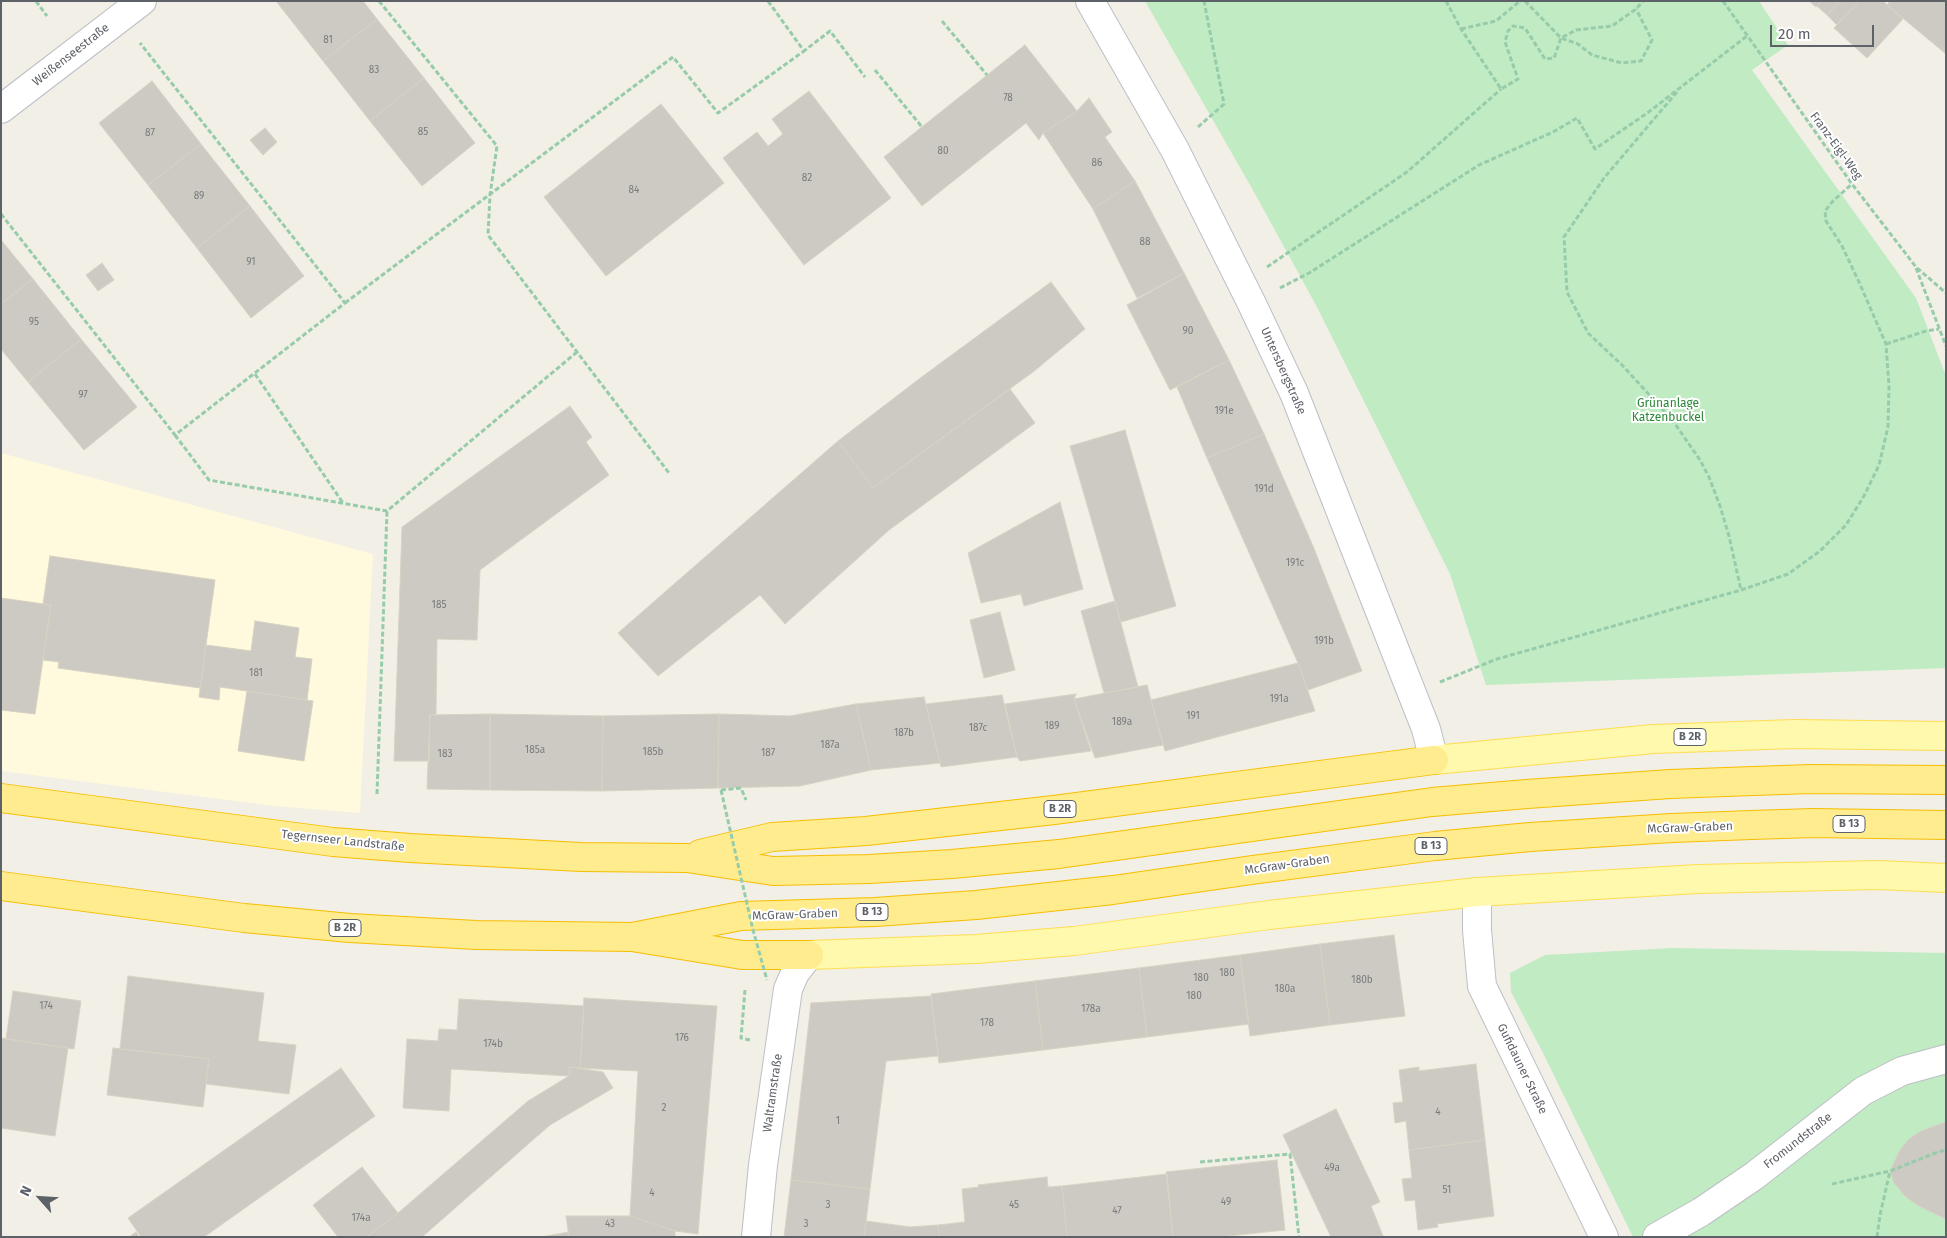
<!DOCTYPE html>
<html>
<head>
<meta charset="utf-8">
<style>
  body { margin:0 }
  #map { position:relative; width:1947px; height:1238px; overflow:hidden; background:#f1efe6; font-family:"Fira Sans",sans-serif }
  canvas { display:block }
  .frame { position:absolute; inset:0; border:2px solid #5d6168; pointer-events:none }
  .north { position:absolute; left:15px; top:1173px; width:50px; height:50px; -webkit-text-stroke:4px #fff; paint-order:stroke; rotate:296deg; font-size:14px; font-weight:700; line-height:20px; text-align:center; color:#5d6168 }
  .north::after { content:''; display:block; margin:auto; width:18px; height:22px; background:#5d6168; clip-path:polygon(50% 0,100% 100%,50% 72%,0 100%) }
  .scale { position:absolute; left:1770px; top:25px; width:104px; height:22px; box-sizing:border-box; border:2px solid #5d6168; border-top:0; padding-left:6px; font-size:15px; line-height:18px; white-space:nowrap; color:#5d6168; -webkit-text-stroke:4px #fff; paint-order:stroke }
</style>
</head>
<body>
<div id="map">
<canvas width="1947" height="1238"></canvas>
<div class="frame"></div>
<div class="north">N</div>
<div class="scale">20 m</div>
</div>
<script>
const ctx = document.querySelector('canvas').getContext('2d');
ctx.lineJoin = 'round';
function fill(path, color) { ctx.fillStyle = color; ctx.fill(path, 'evenodd'); }
const toPath = rows => new Path2D(rows.map(r => 'M' + r).join(''));
function strokePath(path, color, width, dash) { ctx.strokeStyle = color; ctx.lineWidth = width; ctx.lineCap = dash ? 'butt' : 'round'; ctx.setLineDash(dash || []); ctx.stroke(path); }
function drawText(font, color, halo, rows, align = 'center') {
  ctx.font = font + ' "Fira Sans",sans-serif'; ctx.lineWidth = 4; ctx.setLineDash([]); ctx.textBaseline = 'middle'; ctx.strokeStyle = halo; ctx.fillStyle = color; for (const [text, x, y, turn = 0] of rows) {
    ctx.save(); ctx.translate(x, y); ctx.rotate((+turn || 0) * Math.PI / 180); ctx.textAlign = isNaN(turn) ? turn : align; if (halo) ctx.strokeText(text, 0, 0); ctx.fillText(text, 0, 0); ctx.restore();
  }
}
fill(toPath([
  [1,453,373,554,360,813,275,806,1,771]
]), '#fffadd');
fill(toPath([
  [1145,1,1759,1,1788,45,1752,70,1916,298,1946,376,1946,668,1486,685,1450,574,1317,307,1254,192],
  [1672,948,1946,953,1946,1237,1633,1237,1543,1053,1511,992,1510,973,1545,955]
]), '#c0ebc3');
const building = toPath([
  [276,1,363,1,377,19,323,61,276,1],
  [1809,1,1821,1,1816,7,1809,1],
  [1821,1,1840,1,1827,15,1817,6,1821,1],
  [1840,1,1858,2,1837,25,1827,15,1840,1],
  [1883,1,1903,19,1867,58,1834,28,1859,1,1883,1],
  [1890,1,1946,1,1946,54,1887,5,1890,1],
  [377,19,424,78,370,121,323,61,377,19],
  [1025,45,1077,111,1043,133,1039,140,1026,123,922,206,884,157,1025,45],
  [424,78,475,143,422,186,370,121,424,78],
  [152,81,201,144,148,185,99,123,152,81],
  [809,91,891,198,804,265,723,158,757,132,768,146,783,134,772,119,809,91],
  [1089,98,1112,132,1105,137,1135,181,1093,209,1043,133,1077,111,1089,98],
  [661,104,724,183,606,276,544,197,661,104],
  [265,128,277,142,263,155,250,140,265,128],
  [201,144,250,206,197,248,148,185,201,144],
  [1135,181,1184,273,1137,298,1093,209,1135,181],
  [250,206,304,276,251,318,197,248,250,206],
  [1,240,33,279,1,304,1,240],
  [102,263,114,280,98,291,86,275,102,263],
  [1184,273,1229,360,1170,390,1127,305,1184,273],
  [33,279,81,339,28,382,1,349,1,304,33,279],
  [1051,282,1085,329,1033,372,873,488,838,441,923,376,1051,282],
  [81,339,137,407,84,450,28,382,81,339],
  [1229,360,1264,434,1207,458,1177,387,1229,360],
  [1010,389,1035,423,889,530,785,624,760,595,658,676,618,633,838,441,873,488,1010,389],
  [570,406,592,437,586,442,609,475,480,570,477,640,437,639,436,714,430,715,429,761,394,761,402,527,570,406],
  [1125,430,1176,606,1121,622,1070,446,1125,430],
  [1264,434,1313,546,1362,671,1308,690,1298,663,1207,458,1264,434],
  [1060,502,1083,589,1024,606,1021,594,981,603,968,553,1060,502],
  [50,556,215,580,200,688,58,668,59,662,43,660,51,605,43,604,50,556],
  [1,598,51,605,35,714,1,710,1,598],
  [1115,601,1138,687,1104,693,1081,611,1115,601],
  [1000,612,1015,670,984,678,970,620,1000,612],
  [255,621,299,628,295,657,312,659,307,700,220,687,219,700,199,697,206,645,251,651,255,621],
  [1298,663,1315,711,1165,751,1151,700,1298,663],
  [1147,685,1163,745,1095,758,1074,699,1147,685],
  [247,691,313,701,304,761,238,751,247,691],
  [1076,694,1074,699,1091,751,1020,761,1017,757,1005,704,1076,694],
  [1002,695,1017,757,941,767,926,704,1002,695],
  [924,697,940,763,871,770,856,704,924,697],
  [856,704,871,770,800,786,718,788,719,714,790,716,856,704],
  [490,714,603,716,602,791,490,790,490,714],
  [490,714,490,790,427,789,430,715,490,714],
  [719,714,718,788,602,791,603,716,719,714],
  [1394,935,1405,1016,1330,1025,1320,944,1394,935],
  [1320,944,1330,1025,1250,1036,1240,955,1320,944],
  [1240,955,1249,1024,1147,1037,1139,968,1240,955],
  [1139,968,1147,1037,1043,1050,1035,981,1139,968],
  [128,976,264,993,258,1041,296,1045,289,1094,206,1084,209,1059,120,1049,128,976],
  [1035,981,1043,1050,939,1063,931,994,1035,981],
  [13,991,81,1001,74,1049,6,1039,13,991],
  [931,996,938,1056,886,1061,870,1189,791,1180,811,1003,931,996],
  [584,998,717,1006,698,1234,675,1231,630,1216,638,1071,580,1068,584,998],
  [459,999,584,1006,580,1068,570,1067,569,1076,451,1069,449,1111,403,1108,407,1039,438,1041,439,1029,457,1030,459,999],
  [1,1038,68,1048,55,1136,1,1128,1,1038],
  [113,1048,209,1059,203,1107,107,1095,113,1048],
  [1476,1064,1485,1140,1409,1150,1406,1121,1395,1123,1393,1103,1403,1102,1399,1070,1419,1067,1419,1071,1476,1064],
  [570,1067,603,1072,613,1088,550,1125,422,1237,367,1237,398,1213,528,1101,569,1076,570,1067],
  [341,1068,375,1116,204,1237,141,1237,128,1218,341,1068],
  [1336,1109,1380,1202,1371,1206,1383,1236,1331,1237,1283,1135,1336,1109],
  [1946,1122,1946,1219,1917,1205,1905,1196,1894,1183,1890,1171,1900,1150,1909,1139,1921,1131,1946,1122],
  [1485,1140,1494,1216,1437,1224,1438,1227,1418,1230,1415,1200,1405,1201,1402,1179,1412,1178,1409,1150,1485,1140],
  [1277,1160,1285,1230,1219,1237,1173,1237,1166,1172,1277,1160],
  [362,1167,398,1213,367,1237,338,1237,313,1205,362,1167],
  [1167,1174,1173,1237,1067,1237,1062,1186,1167,1174],
  [1047,1177,1048,1187,1062,1186,1067,1237,939,1237,938,1225,965,1222,962,1189,979,1187,978,1185,1047,1177],
  [791,1180,870,1189,864,1237,784,1237,791,1180],
  [566,1216,630,1216,675,1231,675,1237,569,1237,566,1216],
  [866,1221,910,1227,938,1225,939,1237,864,1237,866,1221],
  [136,1232,139,1237,129,1237,136,1232],
  [569,1232,569,1237,541,1237,569,1232]
]);
fill(building, '#cccac2');
strokePath(building, '#d7d2c3', 1);
const minor = toPath([
  [1090,1,1175,150,1252,304,1294,393,1426,729,1434,760],
  [1,109,142,1],
  [1477,892,1477,930,1482,986,1604,1237],
  [756,1237,763,1165,788,989,795,973,809,955],
  [1657,1237,1701,1212,1754,1176,1863,1091,1902,1071,1946,1059]
]);
const major = toPath([
  [1434,760,1653,739,1794,734,1946,736],
  [809,955,976,949,1074,941,1269,915,1477,892,1698,879,1878,875,1946,878]
]);
const highway = toPath([
  [1,798,333,842,410,848,581,857,687,858,773,871,869,869,952,864,1059,854,1432,802,1527,794,1670,784,1810,779,1946,780],
  [700,854,772,837,866,831,1054,810,1434,760],
  [1,886,244,918,350,928,476,935,632,937,742,955,809,955],
  [632,937,741,916,875,912,976,905,1113,890,1252,870,1435,846,1530,837,1672,828,1751,825,1813,823,1946,825]
]);
strokePath(minor, '#bdbfc6', 30);
strokePath(major, '#ffdd51', 30);
strokePath(highway, '#f7be00', 30);
strokePath(toPath([
  [36,1,47,16],
  [379,1,497,146,490,195,488,235,669,473],
  [768,1,804,51,830,31,865,77],
  [1446,1,1461,29,1501,89,1518,79,1505,42,1508,31,1513,26,1525,28,1545,59,1554,58,1561,38,1576,30,1612,26,1636,9,1643,1],
  [1525,1,1561,38,1578,44,1592,55,1622,63,1641,61,1652,40,1636,9],
  [1723,1,1852,184,1916,267,1946,293],
  [942,21,987,75],
  [1461,29,1496,21,1520,1],
  [875,70,922,127],
  [1677,92,1604,178,1564,237,1567,292,1588,333,1622,365,1655,401,1673,421,1700,460,1709,477,1720,506,1729,536,1741,590],
  [1198,127,1224,104,1204,1],
  [1,214,175,435,345,303,140,43],
  [1267,267,1407,172,1501,89],
  [1916,268,1946,346],
  [1280,288,1309,273,1479,165,1553,132,1577,118,1595,149,1650,111,1747,36],
  [345,303,673,57,718,113,804,51],
  [1886,344,1926,331,1939,329],
  [255,374,343,503],
  [175,435,209,480,387,511,577,352],
  [1440,682,1497,659,1741,590,1788,574,1820,551,1846,525,1864,496,1879,465,1888,427,1889,386,1886,344,1859,282,1842,246,1826,221,1825,211,1833,201,1852,184],
  [721,790,741,788,746,800],
  [377,794,387,511],
  [745,990,741,1038,750,1040],
  [1200,1162,1290,1154,1299,1237],
  [1832,1184,1890,1171,1938,1152,1946,1150],
  [1877,1237,1880,1215,1890,1171]
]), '#97ccab', 3, [5, 2.5]);
strokePath(minor, '#fff', 28);
strokePath(major, '#fff9ad', 28);
strokePath(highway, '#ffec8f', 28);
strokePath(toPath([
  [721,790,753,930,767,980]
]), '#97ccab', 3, [5, 2.5]);
drawText('10px', '#797b7e', null, [
  ["81",328,40],
  ["83",374,70],
  ["78",1008,98],
  ["85",423,132],
  ["87",150,133],
  ["80",943,151],
  ["86",1097,163],
  ["82",807,178],
  ["84",634,190],
  ["89",199,196],
  ["88",1145,242],
  ["91",251,262],
  ["95",34,322],
  ["90",1188,331],
  ["97",83,395],
  ["191e",1224,411],
  ["191d",1264,489],
  ["191c",1295,563],
  ["185",439,605],
  ["191b",1324,641],
  ["181",256,673],
  ["191a",1279,699],
  ["191",1193,716],
  ["189a",1122,722],
  ["189",1052,726],
  ["187c",978,728],
  ["187b",904,733],
  ["187a",830,745],
  ["185a",535,750],
  ["185b",653,752],
  ["187",768,753],
  ["183",445,754],
  ["180",1227,973],
  ["180",1201,978],
  ["180b",1362,980],
  ["180a",1285,989],
  ["180",1194,996],
  ["174",46,1006],
  ["178a",1091,1009],
  ["178",987,1023],
  ["176",682,1038],
  ["174b",493,1044],
  ["2",664,1108],
  ["4",1438,1112],
  ["1",838,1121],
  ["49a",1332,1168],
  ["51",1447,1190],
  ["4",652,1193],
  ["49",1226,1202],
  ["3",828,1205],
  ["45",1014,1205],
  ["47",1117,1211],
  ["174a",361,1218],
  ["43",610,1224],
  ["3",806,1224]
]);
for (const [x, y, w] of [
  [1690,737,32],
  [1060,809,32],
  [1849,824,32],
  [1431,846,32],
  [872,912,32],
  [345,928,32]
]) { const box = new Path2D(); box.roundRect(x - w / 2, y - 8.5, w, 17, 4); ctx.fillStyle = '#fff'; ctx.fill(box); strokePath(box, '#5d6168', 1); }
drawText('bold 11px', '#5d6168', null, [
  ["B 2R",1690,737],
  ["B 2R",1060,809],
  ["B 13",1849,824],
  ["B 13",1431,846],
  ["B 13",872,912],
  ["B 2R",345,928]
]);
drawText('12px', '#5d6168', '#fff', [
  ["Weißenseestraße",71,55,-38],
  ["Franz-Eigl-Weg",1836,146,54],
  ["Untersbergstraße",1283,371,66],
  ["McGraw-Graben",1690,828,-2],
  ["Tegernseer Landstraße",343,841,6],
  ["McGraw-Graben",1287,865,-8],
  ["McGraw-Graben",795,915,-2],
  ["Gufidauner Straße",1522,1069,64],
  ["Waltramstraße",773,1093,-82],
  ["Fromundstraße",1798,1141,-38]
]);
drawText('12px', '#2c8738', '#fff', [
  ["Grünanlage",1668,404],
  ["Katzenbuckel",1668,418]
]);
</script>
</body>
</html>
